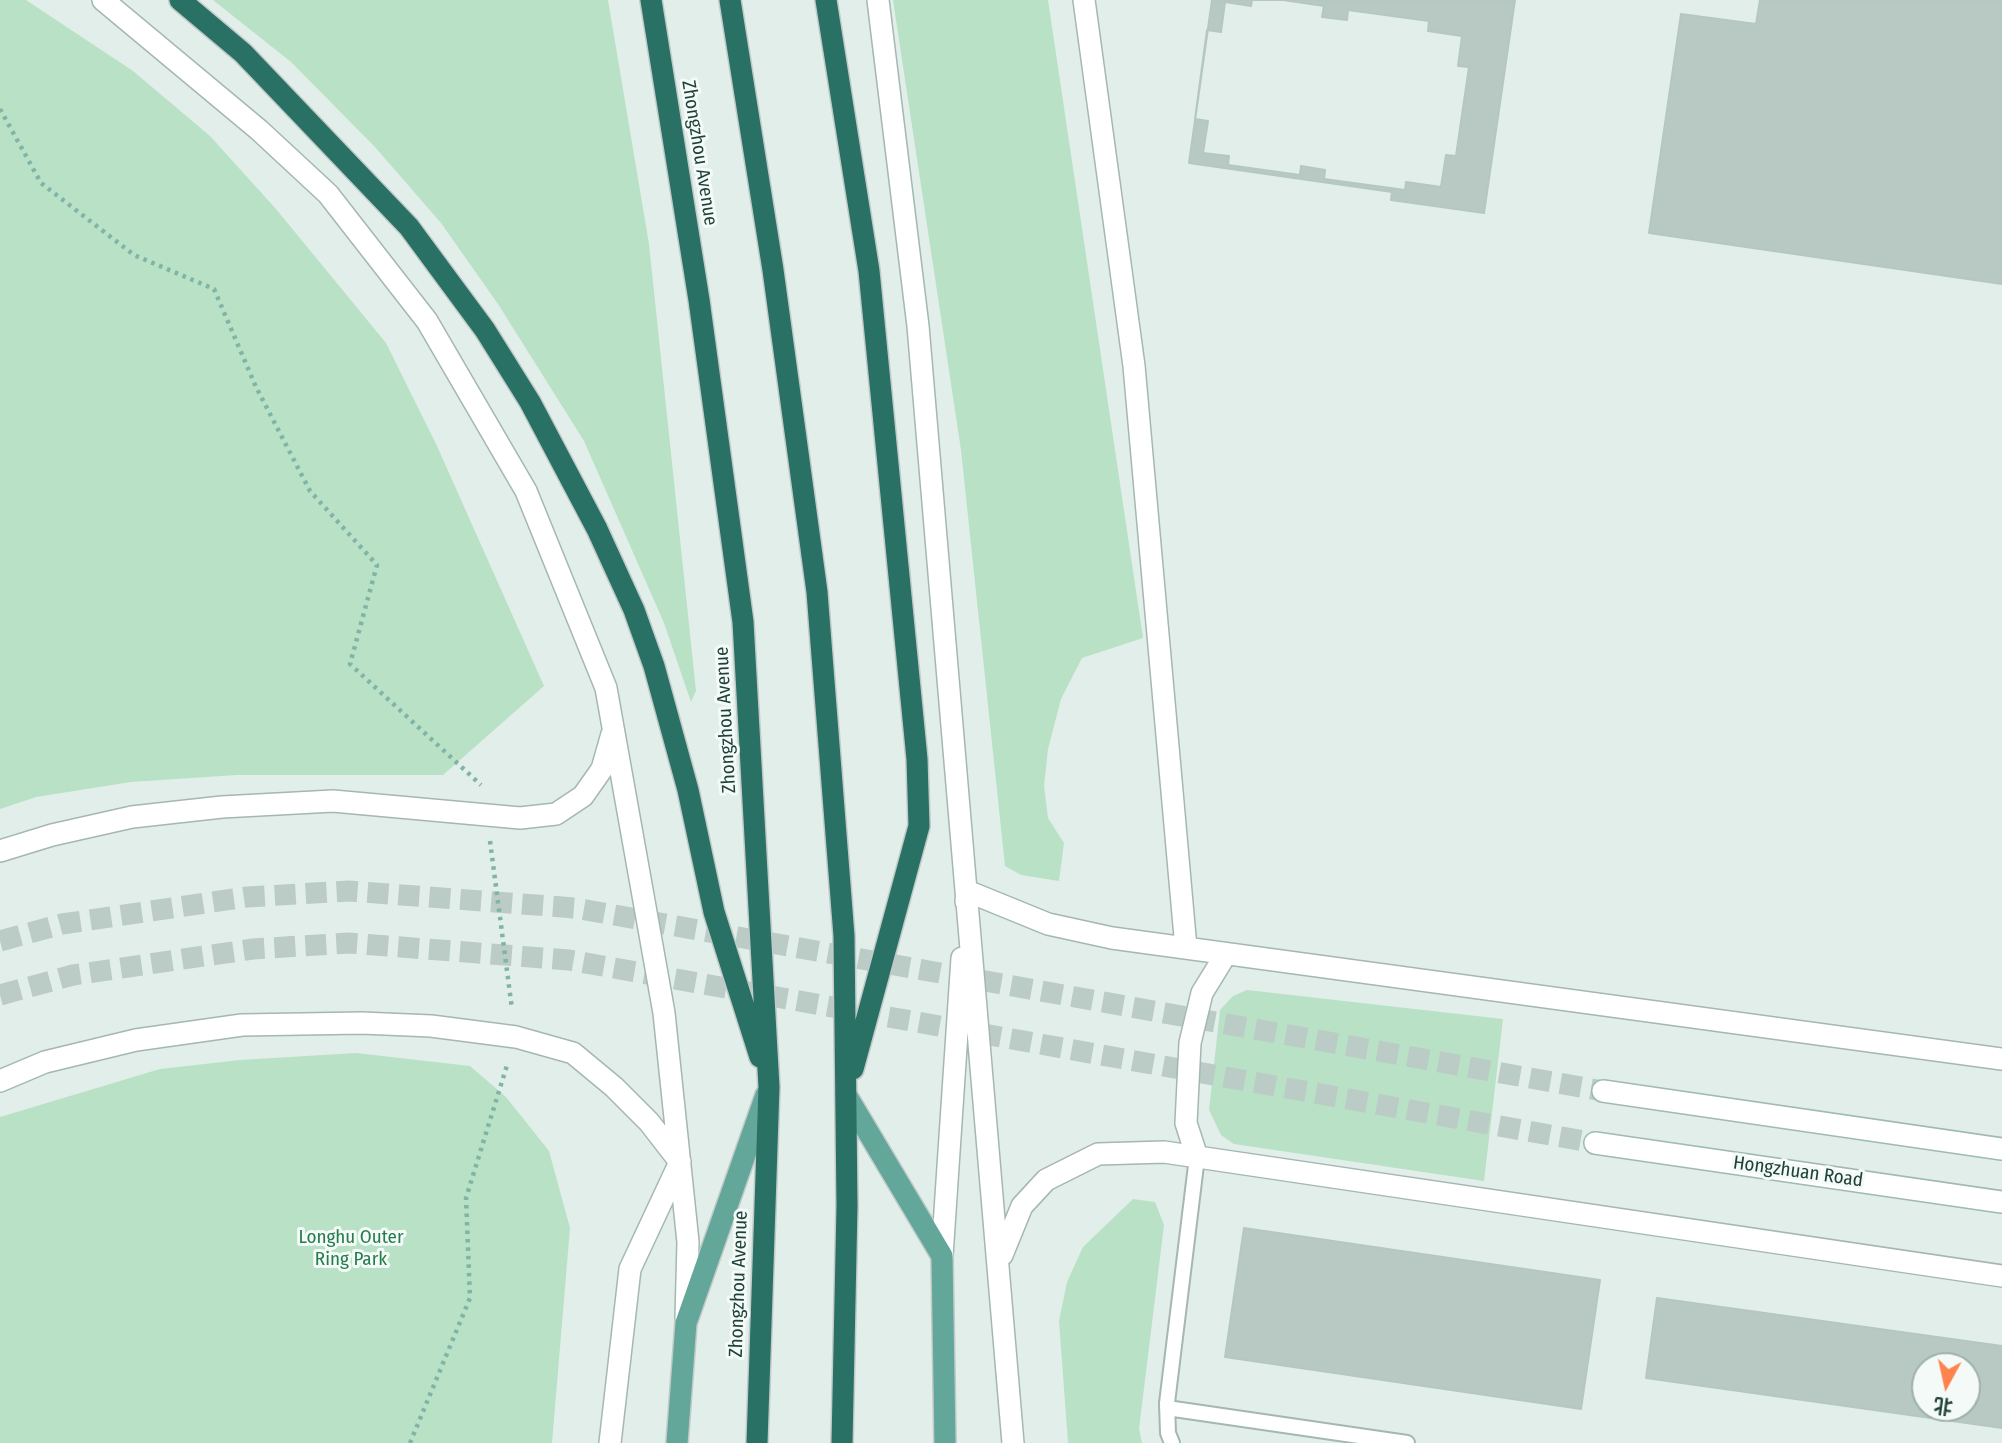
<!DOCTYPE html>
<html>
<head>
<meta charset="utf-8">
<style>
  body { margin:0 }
  #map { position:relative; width:2002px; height:1443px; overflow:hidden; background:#e2eee9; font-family:"Fira Sans Condensed","Noto Sans SC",sans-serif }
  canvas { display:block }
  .north { position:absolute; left:1911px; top:1352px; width:70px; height:70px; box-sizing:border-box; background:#f3faf7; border:2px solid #9fb0ab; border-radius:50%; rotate:188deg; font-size:19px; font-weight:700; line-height:28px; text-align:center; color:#204139 }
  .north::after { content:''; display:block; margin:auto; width:24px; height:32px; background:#ff834e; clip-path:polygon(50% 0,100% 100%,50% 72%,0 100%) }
</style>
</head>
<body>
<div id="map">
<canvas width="2002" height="1443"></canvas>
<div class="north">北</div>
</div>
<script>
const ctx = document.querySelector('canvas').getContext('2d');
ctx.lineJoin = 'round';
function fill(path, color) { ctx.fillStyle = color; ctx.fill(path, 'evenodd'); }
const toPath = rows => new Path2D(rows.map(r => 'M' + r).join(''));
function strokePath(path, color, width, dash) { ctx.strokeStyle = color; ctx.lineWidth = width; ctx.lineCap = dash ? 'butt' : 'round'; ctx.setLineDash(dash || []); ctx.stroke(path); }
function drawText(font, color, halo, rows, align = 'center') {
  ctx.font = font + ' "Fira Sans Condensed",sans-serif'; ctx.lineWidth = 6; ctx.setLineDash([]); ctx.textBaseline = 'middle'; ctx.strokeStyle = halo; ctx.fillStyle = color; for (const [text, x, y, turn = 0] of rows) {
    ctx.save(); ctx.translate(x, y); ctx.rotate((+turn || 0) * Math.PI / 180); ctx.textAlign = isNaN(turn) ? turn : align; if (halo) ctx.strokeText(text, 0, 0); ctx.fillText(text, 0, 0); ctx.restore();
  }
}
fill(toPath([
  [0,0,26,0,133,71,210,136,276,209,386,343,437,446,544,686,443,775,237,775,131,782,36,797,0,809],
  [213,0,608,0,649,244,696,691,691,702,664,623,584,441,498,304,441,223,375,147,291,62],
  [893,0,1048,0,1143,638,1082,658,1061,699,1048,749,1044,786,1048,818,1064,843,1059,881,1021,875,1005,866,961,450],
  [1247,990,1503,1019,1484,1181,1234,1144,1221,1135,1209,1110,1220,1010,1233,996],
  [356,1053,470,1066,506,1097,549,1151,570,1228,552,1443,0,1443,0,1117,160,1069,240,1060],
  [1133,1199,1155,1202,1164,1225,1139,1429,1142,1443,1068,1443,1059,1321,1067,1282,1083,1247]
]), '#b9e1c6');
const building = toPath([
  [1212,0,1515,0,1484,213,1391,200,1392,192,1189,163,1212,0],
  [1252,0,1283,0,1324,6,1322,17,1347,20,1348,10,1429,21,1428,31,1462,36,1458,66,1469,67,1456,156,1446,155,1441,187,1406,182,1405,190,1324,179,1325,170,1301,166,1300,175,1228,165,1229,156,1203,153,1208,121,1195,119,1207,30,1221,32,1225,2,1251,6,1252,0],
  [1760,0,2002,0,2002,284,1649,233,1681,14,1756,24,1760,0],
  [1244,1228,1600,1280,1581,1409,1225,1357,1244,1228],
  [1657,1298,2002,1346,2002,1428,1646,1378,1657,1298],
  [1925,1366,1967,1366,1967,1408,1925,1408,1925,1366]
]);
fill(building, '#b7c9c2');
strokePath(building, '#b4c8c1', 2);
strokePath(toPath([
  [0,941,62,924,247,897,349,891,575,908,1603,1091],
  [0,995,73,975,253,949,349,943,569,960,1595,1143]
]), '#bbcbc6', 21, [21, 10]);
const lane = toPath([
  [1167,1408,1407,1443],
  [1172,1443,1168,1433,1167,1403,1197,1157]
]);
const street = toPath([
  [103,0,259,130,328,194,427,321,526,491,606,688,664,1013,688,1242,686,1317],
  [878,0,918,326,1013,1443],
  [1084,0,1134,366,1186,948],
  [0,851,52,835,132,817,222,807,333,801,520,818,556,814,583,796,602,769,612,734],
  [966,902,967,891,1048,924,1112,938,2002,1059],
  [0,1081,45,1062,136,1040,242,1025,362,1023,431,1026,516,1037,573,1053,614,1087,649,1122,680,1162,630,1269,610,1443],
  [1197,1157,1186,1123,1190,1043,1202,993,1226,954],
  [1002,1255,1022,1206,1046,1180,1098,1154,1164,1152,2002,1276],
  [942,1256,962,958]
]);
const secondary = toPath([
  [1603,1091,2002,1149],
  [1595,1143,2002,1202]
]);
const primary = toPath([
  [846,1095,942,1256,945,1443],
  [677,1443,686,1323,766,1095]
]);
const highway = toPath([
  [180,0,243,53,409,227,485,330,530,402,597,529,634,610,654,666,688,790,714,912,760,1057],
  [651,0,699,300,743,622,769,1087,757,1443],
  [730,0,773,270,817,592,844,936,847,1206,842,1443],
  [826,0,869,271,917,759,919,826,853,1069]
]);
strokePath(lane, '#a4b7b1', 18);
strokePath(street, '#a4b7b1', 24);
strokePath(secondary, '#9fbab2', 24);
strokePath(primary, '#c1cac8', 24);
strokePath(highway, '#c1cac8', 24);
strokePath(toPath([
  [0,109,41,183,134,255,214,289,256,387,310,491,377,565,350,664,481,785],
  [490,841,512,1009],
  [410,1443,470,1298,466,1198,508,1062]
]), '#7fb4a6', 4.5, [3.5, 5]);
strokePath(lane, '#fff', 14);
strokePath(street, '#fff', 21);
strokePath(secondary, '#fff', 21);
strokePath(primary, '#62a799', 21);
strokePath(highway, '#297065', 21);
drawText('19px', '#204139', '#f3faf7', [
  ["Zhongzhou Avenue",699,153,81],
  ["Zhongzhou Avenue",726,720,-93],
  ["Hongzhuan Road",1798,1172,8],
  ["Zhongzhou Avenue",739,1284,-88]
]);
drawText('19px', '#267c4b', '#f3faf7', [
  ["Longhu Outer",351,1238],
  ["Ring Park",351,1260]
]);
</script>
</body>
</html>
